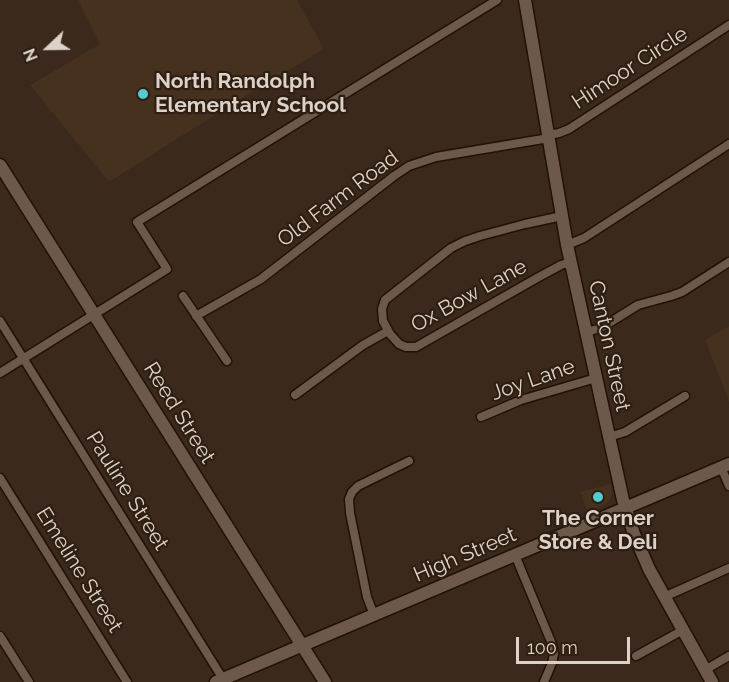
<!DOCTYPE html>
<html>
<head>
<meta charset="utf-8">
<style>
  body { margin:0 }
  #map { position:relative; width:729px; height:682px; overflow:hidden; background:#3a291c; font-family:Raleway,sans-serif }
  canvas { display:block }
  .north { position:absolute; left:18px; top:18px; width:60px; height:60px; -webkit-text-stroke:4px #2f1f13; paint-order:stroke; rotate:248deg; font-size:16px; font-weight:700; line-height:24px; text-align:center; color:#ddd2c9 }
  .north::after { content:''; display:block; margin:auto; width:21px; height:27px; background:#ddd2c9; clip-path:polygon(50% 0,100% 100%,50% 72%,0 100%) }
  .scale { position:absolute; left:516px; top:637px; width:114px; height:27px; box-sizing:border-box; border:3px solid #ddd2c9; border-top:0; padding-left:8px; font-size:18px; line-height:21px; white-space:nowrap; color:#ddd2c9; -webkit-text-stroke:4px #2f1f13; paint-order:stroke }
</style>
</head>
<body>
<div id="map">
<canvas width="729" height="682"></canvas>
<div class="north">N</div>
<div class="scale">100 m</div>
</div>
<script>
const ctx = document.querySelector('canvas').getContext('2d');
ctx.lineJoin = 'round';
function fill(path, color) { ctx.fillStyle = color; ctx.fill(path, 'evenodd'); }
const toPath = rows => new Path2D(rows.map(r => 'M' + r).join(''));
function strokePath(path, color, width, dash) { ctx.strokeStyle = color; ctx.lineWidth = width; ctx.lineCap = dash ? 'butt' : 'round'; ctx.setLineDash(dash || []); ctx.stroke(path); }
function drawText(font, color, halo, rows, align = 'center') {
  ctx.font = font + ' Raleway,sans-serif'; ctx.lineWidth = 4.5; ctx.setLineDash([]); ctx.textBaseline = 'middle'; ctx.strokeStyle = halo; ctx.fillStyle = color; for (const [text, x, y, turn = 0] of rows) {
    ctx.save(); ctx.translate(x, y); ctx.rotate((+turn || 0) * Math.PI / 180); ctx.textAlign = isNaN(turn) ? turn : align; if (halo) ctx.strokeText(text, 0, 0); ctx.fillText(text, 0, 0); ctx.restore();
  }
}
fill(toPath([
  [78,0,297,0,324,49,234,103,109,182,30,85,100,44],
  [729,326,729,402,705,340],
  [611,484,612,494,609,501,605,505,588,512,580,492]
]), '#46301e');
const street = toPath([
  [549,135,559,133,569,129,729,25],
  [562,216,525,224,480,236,465,241,451,248,385,300,382,309,383,321,390,334,399,344,406,347,416,347,537,278,561,265,571,262],
  [567,245,584,238,729,144],
  [183,296,227,361],
  [196,316,261,279,394,176,409,166,436,157,549,138],
  [0,321,223,679],
  [586,332,601,328,638,305,671,296,682,292,729,262],
  [0,373,167,269,137,222,497,0],
  [295,395,363,345,388,331],
  [481,417,521,400,596,378],
  [609,437,625,432,685,396],
  [721,467,729,486],
  [0,478,127,682],
  [515,555,552,644,554,654,552,663,544,682],
  [664,597,729,568],
  [374,615,367,597,350,513,349,499,352,492,358,486,409,461],
  [0,636,29,682],
  [636,656,683,630],
  [705,670,729,656]
]);
const secondary = toPath([
  [525,0,567,245,623,500,634,534,649,569,712,682],
  [0,165,325,682],
  [216,682,729,464]
]);
strokePath(street, '#201206', 11);
strokePath(secondary, '#201206', 15);
strokePath(street, '#6c594b', 8);
strokePath(secondary, '#6c594b', 12);
for (const [x, y, r, color] of [
  [143,94,6,"#52ccd1"],
  [598,497,6,"#52ccd1"]
]) { const dot = new Path2D(); dot.arc(x, y, r, 0, 2 * Math.PI); ctx.fillStyle = color; ctx.fill(dot); strokePath(dot, '#2f1f13', 2); }
drawText('21px', '#ddd2c9', '#2f1f13', [
  ["Himoor Circle",630,68,-33],
  ["Old Farm Road",338,199,-37],
  ["Ox Bow Lane",469,296,-29],
  ["Canton Street",609,346,78],
  ["Joy Lane",533,380,-19],
  ["Reed Street",179,413,58],
  ["Pauline Street",127,491,58],
  ["High Street",465,555,-23],
  ["Emeline Street",79,570,58]
]);
drawText('bold 21px', '#ddd2c9', '#2f1f13', [
  ["North Randolph",155,82],
  ["Elementary School",155,106],
  ["The Corner",598,519,"center"],
  ["Store & Deli",598,543,"center"]
], 'left');
</script>
</body>
</html>
